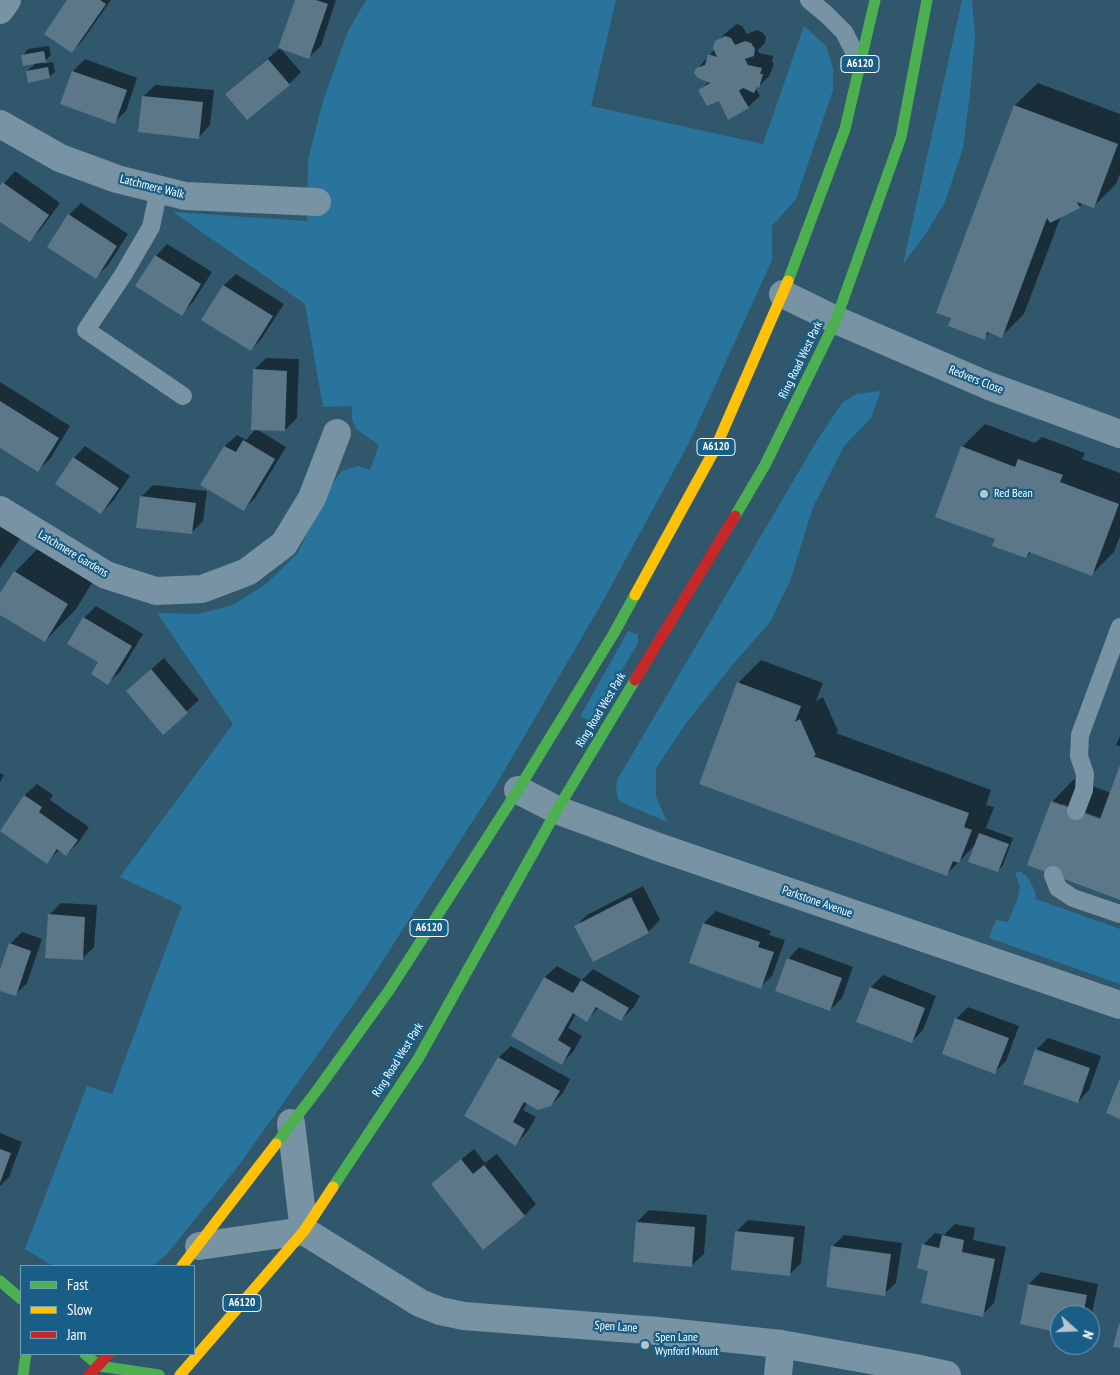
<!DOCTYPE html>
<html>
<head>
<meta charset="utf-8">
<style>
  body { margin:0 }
  #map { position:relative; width:1120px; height:1375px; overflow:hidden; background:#31576d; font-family:"PT Sans Narrow",sans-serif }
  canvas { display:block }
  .legend { position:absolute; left:20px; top:1265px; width:175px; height:90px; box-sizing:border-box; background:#185e86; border:1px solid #749eb6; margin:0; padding:6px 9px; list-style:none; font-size:15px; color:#fff }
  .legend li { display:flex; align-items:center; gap:10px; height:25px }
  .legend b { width:25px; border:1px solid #749eb6 }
  .north { position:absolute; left:1050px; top:1305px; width:50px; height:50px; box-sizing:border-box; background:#185e86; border:1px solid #749eb6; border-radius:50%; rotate:110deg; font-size:14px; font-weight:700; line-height:20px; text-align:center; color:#fff }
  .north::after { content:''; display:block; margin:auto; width:18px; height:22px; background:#b7c4cc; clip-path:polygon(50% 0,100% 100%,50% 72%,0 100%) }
</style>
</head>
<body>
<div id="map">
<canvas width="1120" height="1375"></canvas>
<ul class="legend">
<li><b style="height:6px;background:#4caf50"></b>Fast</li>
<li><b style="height:6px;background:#ffc107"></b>Slow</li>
<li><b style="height:6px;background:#c62828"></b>Jam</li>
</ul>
<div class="north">N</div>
</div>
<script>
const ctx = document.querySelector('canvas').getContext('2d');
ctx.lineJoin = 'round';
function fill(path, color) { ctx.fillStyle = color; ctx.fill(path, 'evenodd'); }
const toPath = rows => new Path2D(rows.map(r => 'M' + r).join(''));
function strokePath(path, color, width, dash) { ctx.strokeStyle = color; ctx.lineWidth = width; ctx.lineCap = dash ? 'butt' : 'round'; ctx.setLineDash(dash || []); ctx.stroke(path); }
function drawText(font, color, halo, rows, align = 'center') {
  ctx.font = font + ' "PT Sans Narrow",sans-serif'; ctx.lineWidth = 4.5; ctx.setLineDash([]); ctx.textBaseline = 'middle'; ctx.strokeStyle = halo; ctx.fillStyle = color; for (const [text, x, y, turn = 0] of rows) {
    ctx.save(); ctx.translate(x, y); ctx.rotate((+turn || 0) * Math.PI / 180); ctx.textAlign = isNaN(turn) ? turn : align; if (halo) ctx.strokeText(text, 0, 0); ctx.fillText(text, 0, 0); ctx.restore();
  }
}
fill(toPath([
  [366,0,616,0,591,106,763,144,804,26,826,46,833,68,833,90,796,199,772,226,772,260,689,443,603,601,496,785,369,982,240,1164,166,1255,152,1266,53,1266,25,1249,87,1086,112,1094,182,906,120,877,233,724,157,613,198,614,233,605,266,584,297,554,332,484,342,471,358,466,370,470,379,445,356,429,352,419,352,406,323,407,305,304,173,212,307,221,308,160,323,101,348,31],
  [962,0,972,0,975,36,970,94,963,148,945,202,927,232,903,264],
  [881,391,871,418,844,446,813,507,790,581,770,622,729,669,684,726,656,768,656,796,667,822,619,801,616,790,617,780,818,439,842,403,856,394],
  [628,631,638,635,638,643,592,721,583,718,581,715],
  [1020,871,1027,876,1034,889,1036,899,1120,929,1120,984,989,938,996,920,1008,922,1018,898,1020,886,1015,873]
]), '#29749c');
fill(toPath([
  [69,0,111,0,83,40,72,52],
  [296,0,336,0,321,46,309,57,280,48,301,72,289,84,227,94,280,48],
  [737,24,742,26,747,34,757,30,762,32,766,37,765,43,758,50,759,53,773,56,772,62,774,63,770,75,756,89,760,96,748,107,719,99,700,90,709,81,698,68,715,49,716,42,729,30],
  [49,46,51,55,42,64,53,62,55,72,49,77,27,71,36,63,23,55,28,49],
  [85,59,137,78,126,111,114,122,62,104,73,71],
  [1038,83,1120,114,1120,174,1116,184,1093,207,1083,203,1079,207,1061,216,1024,314,1002,336,991,332,984,338,952,317,938,312,1015,105],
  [155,85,214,90,210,125,199,137,144,96],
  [15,171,60,203,41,229,29,241,0,220,0,188],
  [81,203,128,234,108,265,96,277,69,215],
  [167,244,212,272,193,302,181,314,156,256],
  [236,274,284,304,262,338,251,350,203,319,224,285],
  [266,358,299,359,297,418,285,430,254,370],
  [0,382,70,426,50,459,38,470,0,447],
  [985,424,1035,443,1042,437,1085,453,1082,459,1120,473,1120,536,1114,552,1091,575,1031,552,1026,557,996,538,962,447],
  [256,429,286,447,255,498,244,509,202,485,225,446,237,435,246,440],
  [85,446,130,476,113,501,101,513,74,458],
  [153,485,207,491,203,521,191,533,141,497],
  [0,512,27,529,0,568],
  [46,540,98,573,76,609,45,641,0,613,0,596,15,572],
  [96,606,143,634,120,672,108,683,84,618],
  [164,658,199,700,163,733,127,691],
  [761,660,823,683,816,701,823,697,838,731,836,733,991,790,986,805,994,807,986,828,1013,838,1003,865,998,871,976,844,947,874,701,783,738,683],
  [1120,736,1120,746,1116,745],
  [1120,768,1120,899,1052,802,1074,779,1111,793],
  [1062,804,1106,820,1105,823,1062,807],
  [0,773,4,775,0,782],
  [37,784,53,795,50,800,89,827,78,843,66,855,59,850,47,862,1,830,25,795],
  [643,886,660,920,648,932,593,961,575,927,587,915],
  [61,903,97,905,94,947,82,959,49,915],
  [716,911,771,931,769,935,785,940,772,976,760,987,690,963,704,923],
  [22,932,42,939,27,983,15,995,0,990,0,973,10,944],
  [799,947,853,967,842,998,830,1010,788,959],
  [557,966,582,980,593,969,640,996,633,1008,621,1020,599,1007,587,1020,576,1014,568,1028,582,1036,573,1052,562,1063,512,1035,545,977],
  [883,975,936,996,923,1030,911,1042,858,1022,871,987],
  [968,1007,1019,1026,1006,1061,995,1072,956,1019],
  [1048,1038,1101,1056,1089,1090,1078,1102,1036,1050],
  [511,1046,570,1079,563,1093,551,1105,527,1103,523,1110,536,1117,527,1132,516,1144,466,1116,499,1057],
  [0,1133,22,1142,9,1177,0,1186],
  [474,1149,485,1163,497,1154,536,1204,525,1215,483,1248,432,1184],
  [649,1210,707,1215,704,1254,692,1265,637,1222],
  [748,1220,805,1226,801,1263,789,1275,736,1232],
  [955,1224,975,1228,973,1240,1006,1247,994,1303,982,1315,929,1270,923,1245,935,1233,944,1235],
  [844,1235,902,1243,896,1283,884,1294,833,1246],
  [1041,1272,1098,1284,1090,1323,1090,1315,1060,1315,1060,1331,1021,1323,1029,1284]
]), '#0007');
fill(toPath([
  [67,0,100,0,106,4,72,53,44,34],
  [295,0,316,0,328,4,309,59,278,48],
  [725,36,731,38,735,45,745,41,751,43,755,49,754,56,745,59,748,65,762,68,760,74,763,74,759,88,757,87,754,93,743,88,739,91,749,108,728,120,719,101,707,106,698,90,710,83,698,78,694,73,696,68,705,65,708,54,717,57,713,48,715,41],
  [44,51,46,62,23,66,21,55],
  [268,59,290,85,247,120,225,94],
  [48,67,50,78,28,83,26,71],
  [72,71,127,90,115,124,60,104],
  [142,96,203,102,199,139,138,132],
  [1014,105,1118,144,1094,208,1077,202,1080,208,1050,223,1047,218,1002,338,987,332,985,340,948,326,951,318,936,313],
  [2,182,49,215,30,242,0,222,0,186],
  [68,214,117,246,96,279,47,247],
  [155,255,201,284,182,316,135,286],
  [223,285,273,316,251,351,201,320],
  [253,369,287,371,285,431,251,430],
  [0,401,59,438,38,472,0,448],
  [243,440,275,459,244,511,200,485,224,446,236,452],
  [961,446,1015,467,1018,459,1063,475,1060,482,1119,504,1092,576,1029,552,1026,558,992,546,995,539,935,517],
  [73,457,119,488,101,514,55,484],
  [140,496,196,503,192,534,136,528],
  [14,571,68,604,45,642,0,615,0,593],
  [83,617,132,646,108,685,91,674,98,662,67,644],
  [151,669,188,713,163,735,126,691],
  [737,682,801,706,795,722,800,719,816,755,813,756,969,813,964,827,972,830,959,863,953,861,947,876,699,784],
  [1120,765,1120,900,1027,865,1051,801,1100,819],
  [24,795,42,807,39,812,78,840,66,856,57,849,47,864,0,831],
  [979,833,1009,844,998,872,968,862],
  [631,897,649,933,593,962,574,926],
  [48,914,85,917,83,960,45,958],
  [703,923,760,942,758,947,774,952,761,989,689,963],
  [9,943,31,951,16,996,0,991,0,969],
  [787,958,842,978,830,1011,775,991],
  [544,977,573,993,581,980,629,1008,621,1021,596,1007,587,1022,573,1013,558,1040,571,1048,562,1065,511,1036],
  [870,987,925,1008,912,1043,856,1022],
  [955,1018,1009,1038,995,1074,942,1054],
  [1035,1049,1090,1068,1078,1103,1023,1084],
  [498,1057,560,1091,551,1106,538,1110,524,1102,513,1122,525,1129,516,1146,464,1116],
  [1120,1078,1120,1119,1106,1113],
  [0,1149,11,1153,0,1183],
  [461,1159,473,1174,484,1165,525,1216,483,1250,431,1184],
  [636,1222,695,1227,692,1267,633,1262],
  [735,1231,794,1237,790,1276,731,1270],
  [942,1235,964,1240,962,1252,995,1259,983,1317,921,1303,928,1271,917,1268,922,1244,939,1248],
  [831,1246,891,1254,885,1296,826,1287],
  [1028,1284,1087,1295,1083,1315,1060,1315,1060,1333,1020,1324],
  [1119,1324,1120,1324,1120,1348,1113,1347]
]), '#5b7788');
strokePath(toPath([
  [809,0,826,14,844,32,860,63],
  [159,189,151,227,123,275,86,330,183,396],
  [1076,811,1084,790,1085,774,1079,756,1080,735,1120,627],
  [1053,875,1058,888,1073,898,1120,914]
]), '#7893a3', 18);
strokePath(toPath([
  [0,10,7,0],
  [0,124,60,158,117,179,185,196,317,202],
  [783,294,836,320,989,386,1120,434],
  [0,510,106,575,156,591,202,589,247,572,284,544,312,498,337,433],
  [518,790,557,810,658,847,1120,1005],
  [291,1123,304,1231],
  [199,1246,304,1231,420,1303,440,1311,464,1316,658,1331,781,1344,915,1368,947,1375],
  [778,1375,781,1344]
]), '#7893a3', 28);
strokePath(toPath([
  [788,281,845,129,875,0],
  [735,516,765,465,836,320,901,137,927,0],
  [276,1144,318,1089,390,989,518,790,614,633,635,595],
  [333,1187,418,1059,557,810,635,680],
  [0,1281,21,1299],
  [85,1354,99,1366,159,1375],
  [23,1375,26,1354]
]), '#4caf50', 11);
strokePath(toPath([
  [635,595,715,449,788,281],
  [182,1266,276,1144],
  [180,1375,304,1231,333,1187]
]), '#ffc107', 11);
strokePath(toPath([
  [635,680,735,516],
  [89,1375,109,1354]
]), '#c62828', 11);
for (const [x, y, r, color] of [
  [984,494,5,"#b7c4cc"],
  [645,1345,5,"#b7c4cc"]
]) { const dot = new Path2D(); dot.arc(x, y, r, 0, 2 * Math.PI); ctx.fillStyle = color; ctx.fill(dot); strokePath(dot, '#185e86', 2); }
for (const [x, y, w] of [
  [860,64,38],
  [716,447,38],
  [429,928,38],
  [242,1303,38]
]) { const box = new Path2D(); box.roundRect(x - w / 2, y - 8.5, w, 17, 4); ctx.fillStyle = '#185e86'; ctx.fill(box); strokePath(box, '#fff', 1); }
drawText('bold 11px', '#fff', null, [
  ["A6120",860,64],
  ["A6120",716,447],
  ["A6120",429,928],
  ["A6120",242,1303]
]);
drawText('12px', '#fff', '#185e86', [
  ["Latchmere Walk",152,187,14],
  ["Ring Road West Park",801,360,-64],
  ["Redvers Close",976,380,22],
  ["Latchmere Gardens",73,554,31],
  ["Ring Road West Park",601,710,-59],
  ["Parkstone Avenue",817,902,19],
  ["Ring Road West Park",398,1060,-58],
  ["Spen Lane",616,1327,4]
]);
drawText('12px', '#fff', '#185e86', [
  ["Red Bean",994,494],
  ["Spen Lane",655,1338],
  ["Wynford Mount",655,1352]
], 'left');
</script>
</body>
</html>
